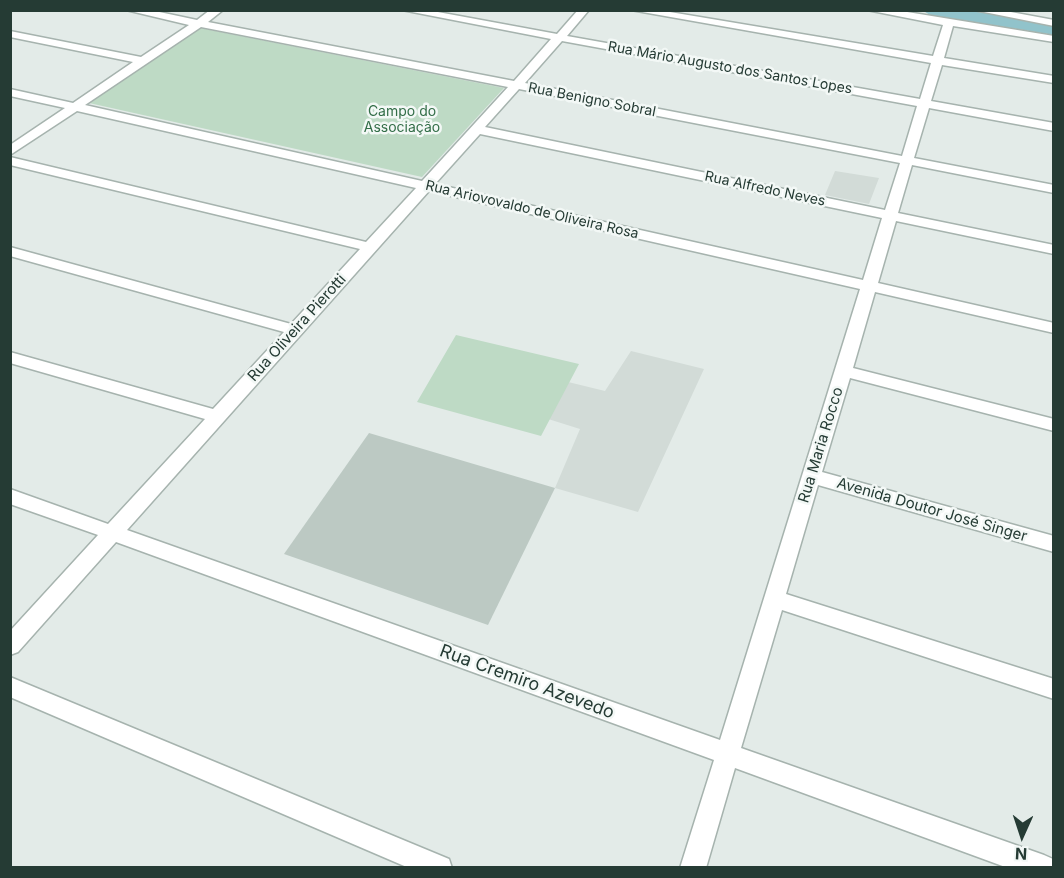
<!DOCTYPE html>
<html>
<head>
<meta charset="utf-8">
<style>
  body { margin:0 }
  #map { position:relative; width:1064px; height:878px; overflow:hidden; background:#e3ebe8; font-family:Inter,sans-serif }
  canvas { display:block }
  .frame { position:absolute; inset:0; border:12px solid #253b34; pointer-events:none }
  .north { position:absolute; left:992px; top:806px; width:60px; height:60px; -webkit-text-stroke:4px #f3f8f6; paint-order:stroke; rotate:183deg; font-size:16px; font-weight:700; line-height:24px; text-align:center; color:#253b34 }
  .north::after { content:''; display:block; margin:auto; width:21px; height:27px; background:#253b34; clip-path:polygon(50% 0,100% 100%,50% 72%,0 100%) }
</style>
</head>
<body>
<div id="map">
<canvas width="1064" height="878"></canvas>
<div class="frame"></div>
<div class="north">N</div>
</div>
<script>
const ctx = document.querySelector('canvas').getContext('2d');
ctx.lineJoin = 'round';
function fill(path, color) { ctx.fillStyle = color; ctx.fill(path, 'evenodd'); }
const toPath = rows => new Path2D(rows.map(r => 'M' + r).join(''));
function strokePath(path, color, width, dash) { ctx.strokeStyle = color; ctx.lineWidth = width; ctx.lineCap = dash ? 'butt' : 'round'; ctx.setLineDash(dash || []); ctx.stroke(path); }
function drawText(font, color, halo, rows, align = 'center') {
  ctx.font = font + ' Inter,sans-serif'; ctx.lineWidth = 5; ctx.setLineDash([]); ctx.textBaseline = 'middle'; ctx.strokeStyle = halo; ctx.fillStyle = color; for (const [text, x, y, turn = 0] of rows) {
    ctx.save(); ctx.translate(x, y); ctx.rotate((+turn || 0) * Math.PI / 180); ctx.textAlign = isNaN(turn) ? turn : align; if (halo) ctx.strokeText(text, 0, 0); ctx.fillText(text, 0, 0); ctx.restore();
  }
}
fill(toPath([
  [835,171,879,178,869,204,825,195],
  [631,351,704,369,638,512,555,488,580,429,545,418,564,381,605,391]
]), '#d2dbd7');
fill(toPath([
  [200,28,504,88,422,177,89,103],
  [456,335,579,364,541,436,417,402]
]), '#bedac5');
fill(toPath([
  [922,10,966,10,1054,24,1054,35,930,15,922,10]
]), '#91c3cb');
fill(toPath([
  [369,433,555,488,488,625,284,554]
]), '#bcc9c3');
const minor = toPath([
  [126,10,150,10,197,20,210,10,223,10,208,22,514,81,551,39,402,10,427,10,557,34,578,10,589,10,567,36,920,99,931,63,631,10,658,10,933,56,943,25,867,10,895,10,1054,36,1054,42,953,26,944,58,1054,76,1054,83,942,65,931,101,1054,123,1054,131,929,108,914,158,1054,185,1054,193,912,165,898,213,1054,245,1054,254,896,221,878,283,1054,323,1054,333,875,292,853,368,1054,419,1054,431,850,378,822,472,1054,536,1054,552,818,485,786,594,1054,679,1054,699,782,610,741,748,1044,855,1053,859,1054,868,1008,868,735,768,706,868,680,868,714,760,116,542,18,652,10,655,10,631,98,535,10,504,10,489,108,524,205,419,10,363,10,352,213,409,284,332,10,256,10,247,291,324,360,249,10,165,10,157,366,242,416,188,77,111,10,155,10,145,65,108,10,96,10,89,73,103,133,62,10,37,10,31,141,57,189,25,126,10],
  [201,27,508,87,422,181,85,105,201,27],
  [562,41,917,106,902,156,525,83,562,41],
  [519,89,900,163,885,210,485,127,519,89],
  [480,134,882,218,863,280,435,184,480,134],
  [429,191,860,289,720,740,127,530,429,191],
  [974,10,1000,10,1054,20,1054,26,974,10],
  [10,677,449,859,452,868,409,868,10,697,10,677]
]);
strokePath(minor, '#a6b3ae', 3);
fill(minor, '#fff');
drawText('14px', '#253b34', '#f3f8f6', [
  ["Rua Mário Augusto dos Santos Lopes",730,68,10],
  ["Rua Benigno Sobral",592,100,11],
  ["Rua Alfredo Neves",765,189,12],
  ["Rua Ariovovaldo de Oliveira Rosa",532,210,13]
]);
drawText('14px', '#336e48', '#f3f8f6', [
  ["Campo do",402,112],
  ["Associação",402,128]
]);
drawText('15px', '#253b34', '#f3f8f6', [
  ["Rua Oliveira Pierotti",297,328,-48],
  ["Rua Maria Rocco",821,445,-73],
  ["Avenida Doutor José Singer",932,510,16]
]);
drawText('18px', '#253b34', '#f3f8f6', [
  ["Rua Cremiro Azevedo",527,682,20]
]);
</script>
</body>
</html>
